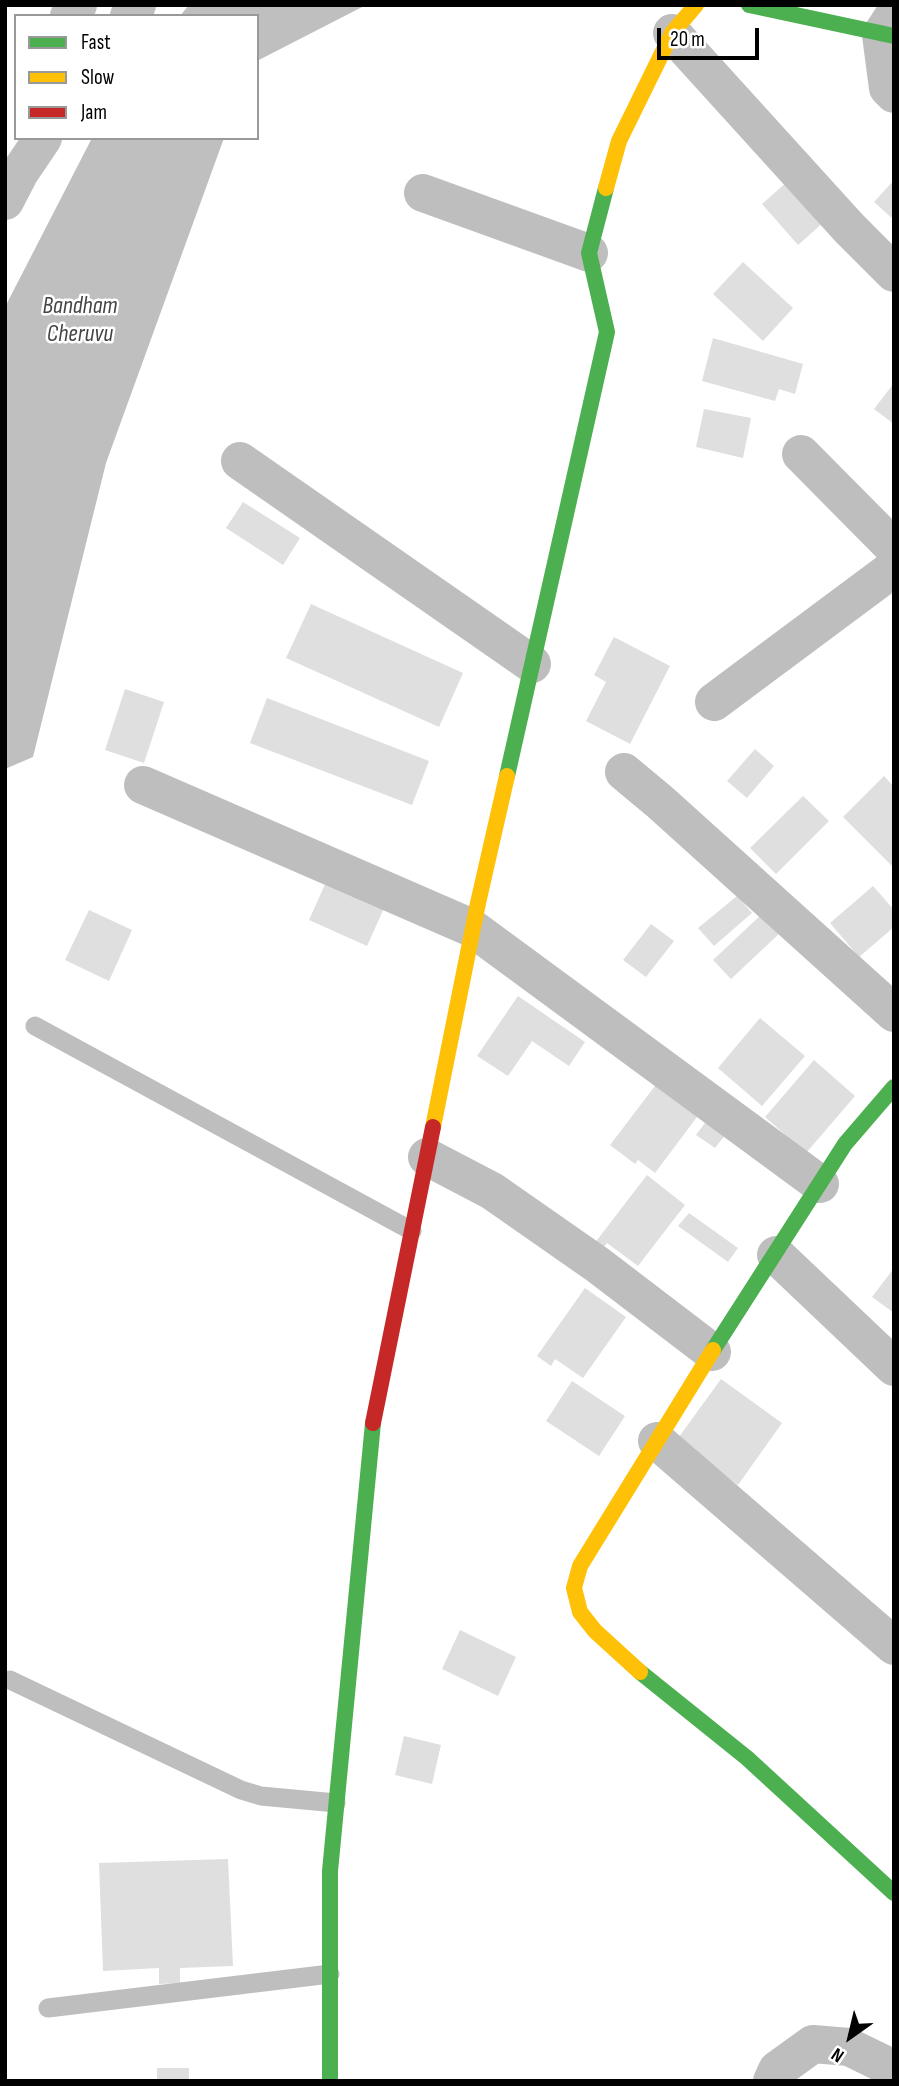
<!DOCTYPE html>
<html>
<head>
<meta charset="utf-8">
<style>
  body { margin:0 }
  #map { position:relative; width:899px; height:2086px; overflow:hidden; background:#fff; font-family:"Sofia Sans Condensed",sans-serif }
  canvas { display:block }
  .frame { position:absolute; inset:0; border:7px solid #000; pointer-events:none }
  .legend { position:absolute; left:14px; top:14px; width:245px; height:126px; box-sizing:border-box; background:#fff; border:2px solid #999; margin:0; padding:9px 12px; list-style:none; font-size:21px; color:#000 }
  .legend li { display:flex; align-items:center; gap:14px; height:35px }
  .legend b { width:35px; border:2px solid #999 }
  .north { position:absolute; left:815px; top:2002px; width:70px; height:70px; -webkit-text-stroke:5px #fff; paint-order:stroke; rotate:214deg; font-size:19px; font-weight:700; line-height:28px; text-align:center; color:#000 }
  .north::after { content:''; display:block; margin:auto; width:24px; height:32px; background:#000; clip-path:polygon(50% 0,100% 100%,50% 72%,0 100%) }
  .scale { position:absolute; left:657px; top:28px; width:102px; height:32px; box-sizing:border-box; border:4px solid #000; border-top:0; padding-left:9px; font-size:21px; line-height:24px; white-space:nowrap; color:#000; -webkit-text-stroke:5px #fff; paint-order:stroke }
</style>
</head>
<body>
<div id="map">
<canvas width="899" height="2086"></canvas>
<div class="frame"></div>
<ul class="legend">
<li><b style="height:9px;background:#4caf50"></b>Fast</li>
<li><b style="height:9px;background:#ffc107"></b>Slow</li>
<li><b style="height:9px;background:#c62828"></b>Jam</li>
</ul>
<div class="north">N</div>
<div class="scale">20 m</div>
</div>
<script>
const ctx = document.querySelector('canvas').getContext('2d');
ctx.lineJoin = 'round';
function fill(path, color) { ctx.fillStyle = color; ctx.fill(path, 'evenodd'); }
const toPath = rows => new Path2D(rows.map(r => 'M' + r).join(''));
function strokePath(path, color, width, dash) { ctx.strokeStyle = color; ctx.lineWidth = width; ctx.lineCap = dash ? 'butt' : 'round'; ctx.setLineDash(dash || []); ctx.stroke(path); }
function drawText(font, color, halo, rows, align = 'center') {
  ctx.font = font + ' "Sofia Sans Condensed",sans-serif'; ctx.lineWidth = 5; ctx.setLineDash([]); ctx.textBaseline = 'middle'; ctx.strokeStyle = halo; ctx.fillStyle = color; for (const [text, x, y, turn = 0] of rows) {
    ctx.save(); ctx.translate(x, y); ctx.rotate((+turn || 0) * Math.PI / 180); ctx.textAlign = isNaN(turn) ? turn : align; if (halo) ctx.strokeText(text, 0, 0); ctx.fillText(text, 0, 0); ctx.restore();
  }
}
fill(toPath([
  [189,5,366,5,257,61,257,16,180,16],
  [92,138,224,138,106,463,33,757,5,769,5,307]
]), '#bfbfbf');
fill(toPath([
  [797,173,833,214,798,245,762,204],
  [894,180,894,220,874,202],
  [743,262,793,308,763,341,713,294],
  [713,338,803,364,795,394,779,389,775,401,702,381],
  [894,383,894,424,874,409],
  [704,409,751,418,743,458,696,447],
  [243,502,300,538,283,565,226,528],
  [311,604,463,673,439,727,286,658],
  [614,637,670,666,630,744,586,721,606,682,594,675],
  [125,689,164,702,144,763,105,750],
  [267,698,429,761,412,805,250,743],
  [755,749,774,766,747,798,727,781],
  [884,776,894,787,894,868,843,817],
  [803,796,829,821,776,874,750,848],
  [327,880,385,906,367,946,309,920],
  [873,886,894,910,894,927,859,957,830,923],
  [737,896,752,913,714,946,698,928],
  [89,910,132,930,109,981,65,960],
  [763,913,781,932,731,979,713,960],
  [651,924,674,941,646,977,623,960],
  [518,996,585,1042,569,1066,532,1041,508,1076,477,1056],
  [760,1018,805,1056,762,1106,718,1068],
  [814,1060,855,1096,806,1153,765,1117],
  [661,1078,703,1109,655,1173,638,1160,635,1164,610,1145],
  [707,1120,726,1134,715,1148,696,1135],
  [647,1175,685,1205,638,1266,607,1243,602,1249,594,1244],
  [689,1213,738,1248,728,1262,678,1226],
  [894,1268,894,1313,872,1297],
  [585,1288,626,1317,583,1378,555,1359,551,1366,537,1356],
  [721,1379,782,1423,738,1485,676,1441],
  [572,1381,625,1416,599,1456,546,1421],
  [460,1630,516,1657,498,1696,442,1669],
  [404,1736,441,1745,432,1784,395,1775],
  [228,1859,233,1966,180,1968,180,1983,159,1984,159,1968,103,1971,99,1863],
  [157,2068,189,2068,189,2081,157,2081]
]), '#dfdfdf');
strokePath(toPath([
  [35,1026,412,1231],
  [10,1680,241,1790,261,1796,336,1803],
  [48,2008,330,1974]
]), '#bebebe', 19);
strokePath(toPath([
  [894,15,881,35,888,88,894,94],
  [69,16,78,5],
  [129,16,137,5],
  [672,33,849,228,894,273],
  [423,193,589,253],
  [5,201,20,172,43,138],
  [801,454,894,548],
  [240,461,532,664],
  [714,702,894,568],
  [624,772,660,802,894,1013],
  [143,785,472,928,820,1184],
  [427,1157,492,1191,598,1265,712,1352],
  [776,1255,894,1367],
  [657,1441,894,1646],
  [772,2081,777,2070,813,2044,849,2047,894,2069]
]), '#bebebe', 38);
strokePath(toPath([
  [749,5,894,36],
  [507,776,607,332,589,253,606,188],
  [713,1350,845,1144,894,1087],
  [640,1672,747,1758,894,1893],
  [330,2081,330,1871,373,1423]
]), '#4caf50', 16);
strokePath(toPath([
  [606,188,619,141,672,33,696,5],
  [433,1127,478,903,507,776],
  [640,1672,595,1631,580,1612,574,1588,580,1566,713,1350]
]), '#ffc107', 16);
strokePath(toPath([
  [373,1423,433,1127]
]), '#c62828', 16);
drawText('italic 24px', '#444', '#fff', [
  ["Bandham",80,307],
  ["Cheruvu",80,335]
]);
</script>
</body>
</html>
